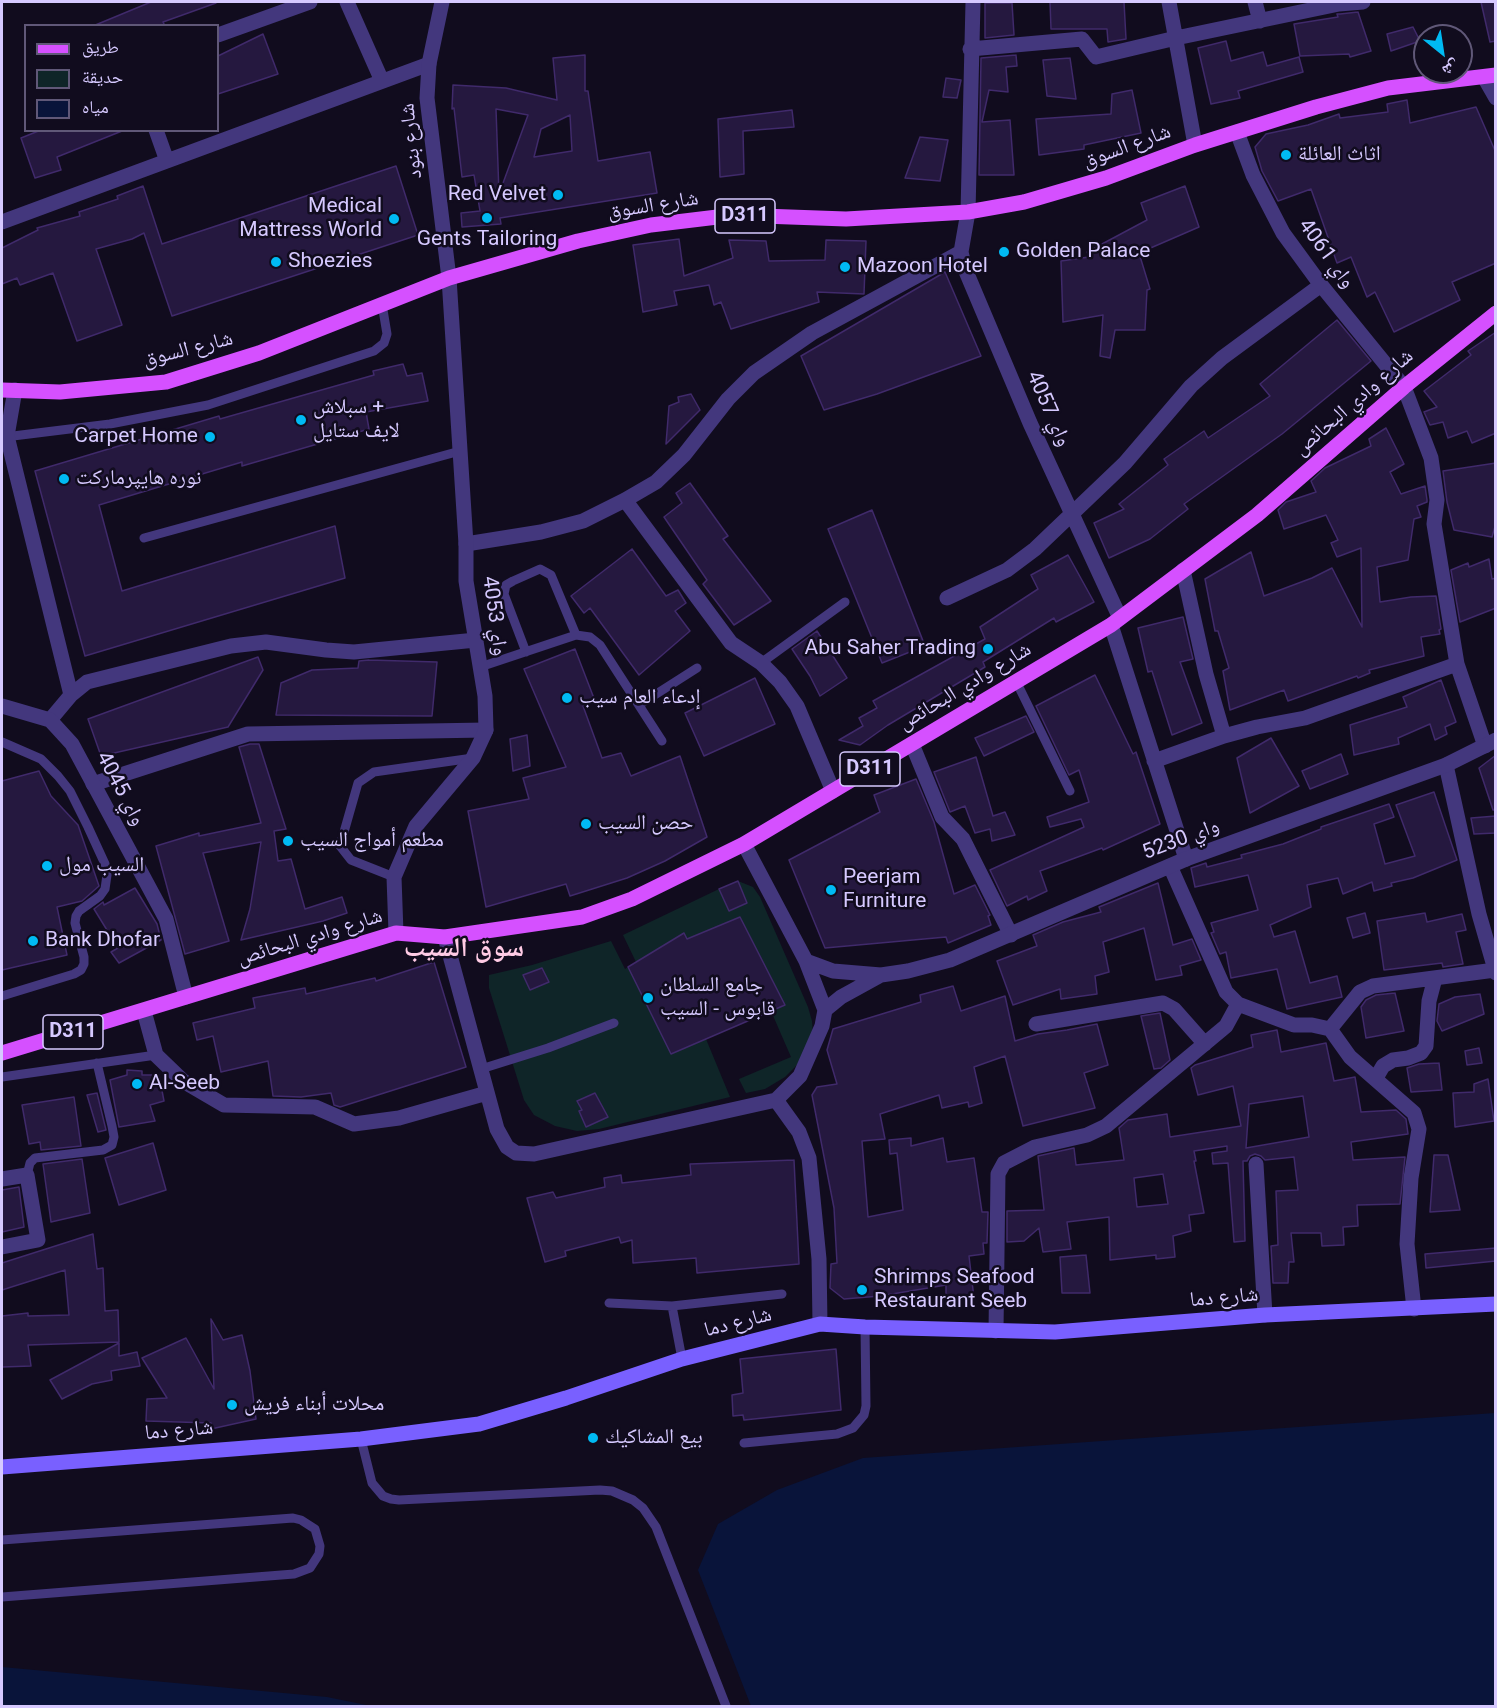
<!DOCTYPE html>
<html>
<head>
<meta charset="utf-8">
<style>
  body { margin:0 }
  #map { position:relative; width:1497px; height:1708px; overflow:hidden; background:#110c1e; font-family:Roboto,"Noto Naskh Arabic",sans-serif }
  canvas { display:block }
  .frame { position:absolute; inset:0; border:3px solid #d6c9ff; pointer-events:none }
  .legend { position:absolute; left:24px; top:24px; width:195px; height:108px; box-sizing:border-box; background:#110c1e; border:2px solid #605878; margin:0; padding:8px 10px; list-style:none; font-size:18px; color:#d6c9ff }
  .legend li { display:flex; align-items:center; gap:12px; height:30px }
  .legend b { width:30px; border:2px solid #605878 }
  .north { position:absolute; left:1413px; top:24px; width:60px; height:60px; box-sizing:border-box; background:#110c1e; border:2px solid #605878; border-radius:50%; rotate:150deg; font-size:16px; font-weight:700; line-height:24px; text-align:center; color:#d6c9ff }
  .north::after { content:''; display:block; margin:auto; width:21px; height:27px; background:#00baf3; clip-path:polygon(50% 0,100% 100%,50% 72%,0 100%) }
</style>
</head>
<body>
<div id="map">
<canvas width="1497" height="1708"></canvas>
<div class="frame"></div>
<ul class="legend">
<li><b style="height:8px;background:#d550ff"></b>طريق</li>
<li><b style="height:16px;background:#0f2528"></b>حديقة</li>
<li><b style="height:16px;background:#09143a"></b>مياه</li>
</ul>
<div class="north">ش</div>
</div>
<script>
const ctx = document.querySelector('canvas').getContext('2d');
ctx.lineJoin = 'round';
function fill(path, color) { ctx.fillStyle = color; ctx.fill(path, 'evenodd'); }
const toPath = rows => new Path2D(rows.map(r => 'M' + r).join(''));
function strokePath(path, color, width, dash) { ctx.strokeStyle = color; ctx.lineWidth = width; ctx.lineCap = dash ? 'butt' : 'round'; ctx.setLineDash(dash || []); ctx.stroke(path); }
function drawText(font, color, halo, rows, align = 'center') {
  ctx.font = font + ' Roboto,"Noto Naskh Arabic",sans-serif'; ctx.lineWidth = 5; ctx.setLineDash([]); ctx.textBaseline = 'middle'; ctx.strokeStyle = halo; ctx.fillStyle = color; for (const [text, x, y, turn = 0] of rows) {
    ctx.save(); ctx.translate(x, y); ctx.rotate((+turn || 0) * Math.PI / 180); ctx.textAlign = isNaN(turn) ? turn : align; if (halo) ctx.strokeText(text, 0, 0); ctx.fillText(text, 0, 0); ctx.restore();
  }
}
fill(toPath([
  [738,881,753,887,760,897,808,1007,812,1021,813,1035,803,1059,785,1077,765,1089,746,1093,739,1079,791,1057,771,1011,706,1039,730,1097,599,1129,577,1131,555,1126,534,1115,524,1100,489,988,489,975,532,965,611,941,625,969,636,962,623,935,719,889,730,911,747,903]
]), '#0f2528');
fill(toPath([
  [1495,1413,1495,1706,751,1706,698,1570,718,1524,777,1490,863,1458],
  [2,1667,327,1697,371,1706,2,1706]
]), '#09143a');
const building = toPath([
  [151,2,215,2,216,3,163,22,165,26,93,26,151,2],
  [1050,2,1124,2,1126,39,1108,42,1107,29,1051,29,1050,2],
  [1481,2,1496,2,1496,41,1490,42,1481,2],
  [985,3,1012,3,1014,35,985,38,985,3],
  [1358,12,1371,51,1350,57,1349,54,1300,56,1294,24,1338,17,1337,14,1340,14,1358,12],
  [1413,27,1420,41,1391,51,1387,34,1413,27],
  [263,34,278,74,218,94,218,56,263,34],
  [1226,41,1231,61,1263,52,1267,66,1299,57,1303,72,1238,91,1240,98,1211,104,1198,48,1226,41],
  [585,55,585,91,588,91,598,161,650,152,657,193,500,218,501,224,462,227,461,213,480,211,474,175,462,177,454,108,452,109,453,85,506,88,557,100,553,58,585,55],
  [496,109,528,115,499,194,496,109],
  [570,115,572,151,534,157,541,129,570,115],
  [1016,55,1017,66,1006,67,1008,92,989,90,982,122,1010,120,1014,175,979,175,981,58,1016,55],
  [1070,58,1076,99,1047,96,1043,60,1070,58],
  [946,78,961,80,957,98,943,97,946,78],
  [1132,90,1141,133,1084,145,1084,149,1039,155,1036,119,1111,114,1112,94,1132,90],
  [1407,100,1410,123,1476,107,1496,153,1496,263,1452,282,1460,300,1394,332,1375,292,1367,297,1351,257,1337,263,1311,189,1278,201,1262,171,1255,147,1266,134,1308,125,1339,114,1340,118,1388,112,1387,104,1407,100],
  [792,110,794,127,743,131,744,174,720,177,718,119,792,110],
  [41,130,121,130,122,131,57,157,61,170,35,178,21,138,41,130],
  [920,137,948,140,940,181,905,178,920,137],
  [396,166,418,235,172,316,144,233,132,239,96,249,122,325,77,341,53,273,20,285,17,278,2,284,2,248,38,230,37,228,80,216,79,212,118,199,117,196,143,186,162,244,396,166],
  [1185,186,1199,227,1139,253,1150,289,1147,290,1145,330,1115,330,1110,358,1100,356,1103,315,1063,322,1061,261,1089,257,1087,252,1147,220,1141,203,1185,186],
  [679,239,684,276,733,258,729,240,766,241,769,261,825,260,826,240,866,241,864,294,817,292,819,302,731,329,721,302,714,305,709,285,674,291,677,305,643,312,633,245,679,239],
  [945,272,981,356,877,394,824,410,801,356,945,272],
  [1337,320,1371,361,1282,434,1184,504,1188,509,1150,539,1109,558,1094,523,1124,509,1119,504,1168,465,1164,459,1204,431,1208,438,1270,396,1260,384,1337,320],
  [1496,332,1496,433,1472,443,1467,431,1448,438,1443,422,1430,425,1424,412,1437,407,1424,391,1471,355,1468,351,1496,332],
  [403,364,407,376,422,373,428,401,366,412,369,429,242,466,242,462,99,505,122,591,335,526,345,578,85,656,35,471,219,416,220,419,374,375,373,371,403,364],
  [691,394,700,410,666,444,669,406,679,402,678,397,691,394],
  [1386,428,1404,464,1390,472,1401,494,1425,486,1427,500,1427,502,1417,506,1421,517,1414,519,1408,560,1377,567,1380,602,1411,597,1436,596,1441,629,1439,630,1440,634,1421,637,1424,656,1369,670,1370,673,1358,678,1357,676,1288,701,1284,690,1230,710,1223,671,1229,668,1218,631,1215,631,1205,579,1251,552,1264,596,1312,578,1332,568,1362,627,1361,548,1337,557,1331,543,1338,540,1326,515,1284,529,1278,510,1286,502,1316,492,1311,481,1325,468,1371,446,1369,439,1386,428],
  [1496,463,1496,523,1492,537,1454,530,1447,502,1443,471,1496,463],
  [690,483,728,536,723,539,771,601,734,625,703,584,707,580,664,517,682,503,676,493,690,483],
  [872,510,925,646,882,663,828,529,872,510],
  [632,549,666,596,678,590,686,603,675,611,690,631,639,675,590,608,584,613,571,596,632,549],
  [1068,555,1094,602,1056,622,1054,618,983,662,985,667,888,725,860,745,839,740,863,726,859,718,877,708,873,701,985,639,980,627,1038,589,1031,575,1068,555],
  [1489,559,1492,579,1496,578,1496,608,1460,622,1451,570,1468,563,1469,567,1489,559],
  [1183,617,1193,659,1180,662,1202,723,1172,735,1152,671,1148,672,1138,628,1183,617],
  [817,631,847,678,820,696,810,676,792,649,817,631],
  [575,649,595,701,583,706,602,758,621,753,631,776,680,756,707,837,665,861,627,878,570,896,566,884,486,907,468,811,529,799,523,778,566,767,524,669,575,649],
  [258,657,263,670,228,727,101,756,88,719,258,657],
  [369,660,437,662,432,716,276,715,281,683,312,670,358,668,359,661,369,660],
  [1095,675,1133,754,1136,752,1160,824,1103,850,1102,848,1040,871,1047,891,1028,900,1027,896,1007,906,990,870,1084,827,1081,819,1050,827,1047,817,1089,802,1079,770,1069,775,1036,706,1095,675],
  [755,678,775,724,704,756,685,713,755,678],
  [1441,680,1456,722,1445,727,1447,734,1435,740,1430,724,1398,738,1399,744,1354,755,1350,725,1407,707,1403,697,1441,680],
  [1026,716,1034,732,984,756,975,738,1026,716],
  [527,735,530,766,513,771,510,739,527,735],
  [1271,738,1299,786,1250,813,1237,758,1271,738],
  [250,744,259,744,286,829,274,831,278,861,291,859,305,909,342,897,347,913,323,921,241,940,250,909,261,842,203,853,229,941,185,954,156,846,199,833,199,836,261,823,239,747,250,744],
  [1341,754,1348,774,1310,789,1302,771,1341,754],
  [1496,755,1496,810,1493,810,1479,768,1496,755],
  [976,757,993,816,1005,812,1015,835,992,841,990,829,975,833,965,806,950,812,934,772,976,757],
  [39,771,51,796,78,825,99,886,82,901,57,907,67,955,2,970,2,781,39,771],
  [916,779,934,822,954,894,975,885,990,915,988,916,991,925,948,943,946,937,825,948,789,860,880,812,874,795,916,779],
  [1434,792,1457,860,1413,878,1391,883,1392,886,1374,891,1372,882,1343,894,1338,878,1307,885,1311,907,1270,925,1274,937,1295,931,1310,983,1337,976,1342,997,1287,1009,1277,969,1231,978,1226,952,1220,954,1211,933,1214,932,1211,923,1258,910,1248,875,1195,887,1191,868,1206,863,1207,867,1242,858,1241,855,1283,844,1321,829,1321,827,1389,804,1394,817,1374,824,1385,864,1415,856,1396,805,1434,792],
  [1496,816,1496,833,1474,834,1471,818,1496,816],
  [738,881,747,903,729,911,719,889,738,881],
  [1158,883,1173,945,1192,939,1201,960,1180,966,1182,975,1156,980,1144,928,1103,942,1109,972,1095,976,1097,994,1061,999,1060,989,1013,1005,997,961,1037,946,1033,935,1063,922,1101,912,1099,907,1158,883],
  [135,888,157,924,161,940,119,963,111,952,118,948,94,909,103,902,104,905,135,888],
  [1365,913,1370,933,1353,938,1347,918,1365,913],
  [1425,913,1427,922,1462,914,1466,930,1456,932,1463,964,1443,967,1442,963,1384,970,1377,921,1425,913],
  [740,917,785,1005,671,1054,628,967,684,933,687,939,740,917],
  [434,962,466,1067,340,1107,334,1105,331,1093,301,1097,273,1096,268,1061,221,1072,213,1036,197,1040,193,1023,255,1008,253,998,305,988,306,994,375,978,376,981,434,962],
  [542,968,549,982,530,990,523,975,542,968],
  [953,986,961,1011,1005,996,1015,1041,1038,1034,1067,1030,1097,1024,1108,1065,1084,1073,1095,1108,1023,1126,1005,1056,974,1067,982,1103,969,1107,968,1102,942,1108,939,1095,880,1114,885,1139,862,1141,868,1217,903,1210,897,1153,890,1154,889,1140,911,1138,911,1146,943,1138,947,1162,974,1158,982,1212,988,1212,987,1243,983,1243,984,1254,969,1256,974,1298,946,1300,946,1285,880,1296,844,1299,830,1288,831,1264,837,1263,834,1208,812,1095,817,1087,837,1084,827,1050,833,1029,921,1002,920,995,953,986],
  [1395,993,1404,1031,1366,1038,1361,1007,1366,1000,1376,995,1395,993],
  [1480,994,1484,1014,1442,1031,1437,1021,1439,1004,1455,997,1480,994],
  [1160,1013,1170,1060,1161,1068,1154,1069,1141,1016,1160,1013],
  [1277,1030,1281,1052,1326,1043,1334,1081,1355,1077,1361,1112,1396,1110,1406,1119,1408,1134,1351,1142,1353,1160,1405,1157,1400,1204,1357,1205,1358,1226,1343,1227,1344,1245,1322,1246,1321,1233,1291,1233,1294,1262,1289,1262,1288,1283,1273,1283,1271,1246,1278,1245,1276,1191,1298,1190,1294,1157,1265,1160,1261,1156,1255,1154,1250,1156,1247,1161,1243,1161,1245,1241,1234,1242,1228,1163,1213,1164,1212,1153,1227,1151,1227,1146,1194,1151,1196,1161,1194,1161,1204,1213,1189,1215,1191,1231,1173,1236,1175,1257,1156,1259,1156,1255,1110,1260,1109,1217,1067,1222,1071,1249,1043,1252,1039,1228,1024,1241,1007,1242,1007,1211,1044,1210,1038,1156,1074,1148,1076,1165,1124,1160,1119,1128,1128,1120,1167,1114,1170,1137,1241,1126,1233,1086,1198,1095,1191,1068,1195,1065,1253,1047,1251,1035,1277,1030],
  [1303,1096,1309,1137,1246,1148,1249,1104,1303,1096],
  [1163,1174,1168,1204,1137,1207,1134,1178,1163,1174],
  [1479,1048,1482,1063,1467,1065,1465,1051,1479,1048],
  [1439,1063,1442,1090,1411,1092,1407,1068,1419,1064,1439,1063],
  [127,1070,142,1071,142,1075,159,1075,164,1101,150,1105,155,1121,119,1127,110,1080,127,1075,127,1070],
  [1488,1079,1494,1121,1455,1127,1453,1093,1474,1092,1474,1084,1488,1079],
  [97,1093,106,1130,98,1132,87,1095,97,1093],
  [595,1093,608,1117,586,1127,579,1111,582,1110,577,1101,595,1093],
  [74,1097,81,1146,41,1150,40,1142,29,1144,22,1105,74,1097],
  [153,1143,166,1190,119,1205,105,1158,153,1143],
  [1434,1155,1448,1155,1460,1210,1430,1212,1434,1155],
  [82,1159,90,1213,51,1222,43,1164,82,1159],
  [794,1160,799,1264,697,1273,696,1258,633,1263,632,1240,621,1243,619,1237,565,1251,566,1256,545,1262,527,1198,553,1192,556,1198,605,1187,604,1178,621,1175,622,1183,691,1175,690,1164,794,1160],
  [19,1187,24,1227,2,1232,2,1190,19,1187],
  [93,1234,97,1269,103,1268,105,1311,118,1310,119,1342,28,1345,31,1366,2,1367,2,1316,28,1313,28,1316,69,1315,65,1270,2,1290,2,1263,93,1234],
  [1496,1248,1496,1261,1426,1268,1425,1254,1496,1248],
  [1086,1255,1090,1293,1062,1293,1060,1257,1086,1255],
  [211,1319,223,1340,242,1335,250,1371,256,1419,211,1429,211,1423,146,1421,147,1399,167,1398,142,1358,186,1338,214,1389,211,1319],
  [119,1343,119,1356,137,1352,140,1366,111,1371,112,1380,92,1384,62,1399,50,1380,119,1343],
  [836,1349,841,1410,744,1420,743,1415,733,1416,732,1395,743,1393,740,1359,836,1349]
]);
fill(building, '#25183f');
strokePath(building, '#402a6b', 1.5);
strokePath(toPath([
  [5,437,110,424,208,405,374,351,384,343,387,334,382,304],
  [144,538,460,451],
  [526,652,504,594,506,585,513,581,540,569,551,575,576,635],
  [761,663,845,602],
  [480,667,576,635,590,637,600,645,662,741],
  [1016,681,1070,791],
  [639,705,697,668],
  [2,742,41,759,58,776,70,791,88,827,105,864,107,875,105,889,100,896,79,911,76,916,75,923,84,957,84,964,81,970,74,974,2,996],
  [394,877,351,860,340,846,358,783,374,772,473,758],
  [481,1069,548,1048,614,1023],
  [2,1077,156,1055],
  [27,1175,30,1163,35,1158,103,1150,112,1145,114,1137,112,1126,97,1063],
  [609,1303,672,1306,682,1359],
  [672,1306,782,1294],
  [361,1439,372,1483,383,1496,391,1499,399,1500,600,1490,612,1491,633,1500,643,1508,656,1527,726,1706],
  [744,1443,837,1434,853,1428,864,1415,866,1406,865,1327],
  [2,1540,293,1518,301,1520,315,1529,320,1546,319,1554,310,1568,294,1574,2,1597]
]), '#43377d', 9);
strokePath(toPath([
  [347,2,382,81],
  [973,2,968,212,961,252,965,269,1030,423,1120,618],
  [1169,2,1195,145],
  [1255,2,1260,21],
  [218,35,310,2],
  [970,49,1082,39,1096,57,1176,38,1339,4,1363,2],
  [1484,77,1496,98],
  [156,130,167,161],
  [1237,132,1253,175,1283,233,1321,285,1404,387,1431,458,1437,500,1434,524,1457,664,1485,746],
  [2,222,429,64],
  [15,390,7,436,71,695,50,720],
  [625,500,731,643,761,663,780,682,797,706,833,791],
  [466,544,541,532,583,521,625,500,656,482,684,455,728,399,754,373,812,333,961,252],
  [1183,570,1206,674,1224,736],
  [947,598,1007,570,1035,549,1125,463,1191,386,1222,358,1321,285],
  [1111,625,1186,859],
  [71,695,87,682,231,646,266,642,326,650,354,652,476,640],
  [912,744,942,817,963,839,1011,935],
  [1154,761,1224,736,1257,727,1305,718,1457,664],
  [1446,765,1479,914,1496,973],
  [93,784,248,734,486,730],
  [1170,866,1226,992,1238,1004,1294,1025,1312,1025,1330,1029,1350,1057,1414,1113,1419,1129,1411,1178,1407,1244,1414,1309],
  [1036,1024,1163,1003,1174,1009,1205,1044],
  [1330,1029,1360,992,1373,986,1495,970],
  [1376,1078,1383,1066,1393,1060,1408,1058,1421,1053,1426,1046,1429,1001,1435,978],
  [1256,1164,1265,1315],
  [2,1179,27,1175,38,1240,2,1247],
  [996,1331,998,1174,1004,1163,1035,1147,1087,1135,1106,1126,1226,1026,1238,1004]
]), '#43377d', 15);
strokePath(toPath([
  [2,706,50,720,72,744,166,919,186,997],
  [396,933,394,877,416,826,473,758,486,730,485,696,466,581,466,544,449,278,427,98,429,64,442,2],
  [445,937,497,1129,507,1147,516,1153,534,1154,776,1100,800,1076,822,1026,825,1010,806,961,744,844],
  [806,961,833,971,881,975,908,971,950,960,1186,859,1446,765,1496,740],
  [825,1010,841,997,881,975],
  [144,1011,156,1055,183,1081,224,1105,315,1107,354,1124,399,1118,487,1093],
  [776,1100,799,1132,809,1158,819,1259,820,1324]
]), '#43377d', 15);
strokePath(toPath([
  [2,1467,361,1439,479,1424,566,1398,682,1359,820,1324,865,1327,1055,1332,1265,1315,1496,1304]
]), '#7960ff', 15);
strokePath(toPath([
  [2,390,60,392,166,382,259,353,449,278,578,241,651,225,734,215,846,219,968,212,1024,202,1106,178,1195,145,1316,107,1388,88,1496,75],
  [2,1053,396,933,445,937,582,917,632,899,744,844,1111,625,1257,515,1404,387,1496,313]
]), '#d550ff', 15);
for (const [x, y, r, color] of [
  [1286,155,6,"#00baf3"],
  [558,195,6,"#00baf3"],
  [487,218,6,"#00baf3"],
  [394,219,6,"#00baf3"],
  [1004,252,6,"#00baf3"],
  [276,262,6,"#00baf3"],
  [845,267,6,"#00baf3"],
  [301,420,6,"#00baf3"],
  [210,437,6,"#00baf3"],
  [64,479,6,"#00baf3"],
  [988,649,6,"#00baf3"],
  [567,698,6,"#00baf3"],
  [586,824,6,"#00baf3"],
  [288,841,6,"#00baf3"],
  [47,866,6,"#00baf3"],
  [831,890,6,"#00baf3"],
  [33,941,6,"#00baf3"],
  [648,998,6,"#00baf3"],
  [137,1084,6,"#00baf3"],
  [862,1290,6,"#00baf3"],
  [232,1405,6,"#00baf3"],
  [593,1438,6,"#00baf3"]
]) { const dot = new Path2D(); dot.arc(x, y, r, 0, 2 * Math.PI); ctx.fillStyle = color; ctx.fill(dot); strokePath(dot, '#110c1e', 2); }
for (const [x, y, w] of [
  [745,216,60],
  [870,769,60],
  [73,1032,60]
]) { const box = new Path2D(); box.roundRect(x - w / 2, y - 17, w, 34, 4.5); ctx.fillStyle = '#110c1e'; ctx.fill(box); strokePath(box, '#d6c9ff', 1.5); }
drawText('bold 20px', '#d6c9ff', null, [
  ["D311",745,216],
  ["D311",870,769],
  ["D311",73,1032]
]);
drawText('21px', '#d6c9ff', '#110c1e', [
  ["شارع بنود",412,141,-96],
  ["شارع السوق",1127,147,-20],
  ["شارع السوق",653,206,-9],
  ["واي 4061",1326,254,54],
  ["شارع السوق",188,350,-14],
  ["شارع وادي البحائص",1354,403,-41],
  ["واي 4057",1048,409,66],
  ["واي 4053",494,616,82],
  ["شارع وادي البحائص",965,687,-31],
  ["واي 4045",120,789,62],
  ["واي 5230",1181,840,-21],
  ["شارع وادي البحائص",310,938,-17],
  ["شارع دما",1224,1298,-5],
  ["شارع دما",738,1323,-14],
  ["شارع دما",179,1431,-5]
]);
drawText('21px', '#d6c9ff', '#110c1e', [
  ["اثاث العائلة",1298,155],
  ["Red Velvet",546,195,"right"],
  ["Medical",382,207,"right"],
  ["Mattress World",382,231,"right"],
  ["Gents Tailoring",487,240,"center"],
  ["Golden Palace",1016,252],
  ["Shoezies",288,262],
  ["Mazoon Hotel",857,267],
  ["سبلاش +",313,408],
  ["لايف ستايل",313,432],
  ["Carpet Home",198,437,"right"],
  ["نوره هايپرماركت",76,479],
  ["Abu Saher Trading",976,649,"right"],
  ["إدعاء العام سيب",579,698],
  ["حصن السيب",598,824],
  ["مطعم أمواج السيب",300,841],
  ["السيب مول",59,866],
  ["Peerjam",843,878],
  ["Furniture",843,902],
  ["Bank Dhofar",45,941],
  ["جامع السلطان",660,986],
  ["قابوس - السيب",660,1010],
  ["Al-Seeb",149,1084],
  ["Shrimps Seafood",874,1278],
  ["Restaurant Seeb",874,1302],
  ["محلات أبناء فريش",244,1405],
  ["بيع المشاكيك",605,1438]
], 'left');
drawText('bold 27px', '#ffcbe5', '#110c1e', [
  ["سوق السيب",464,949]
]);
</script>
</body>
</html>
